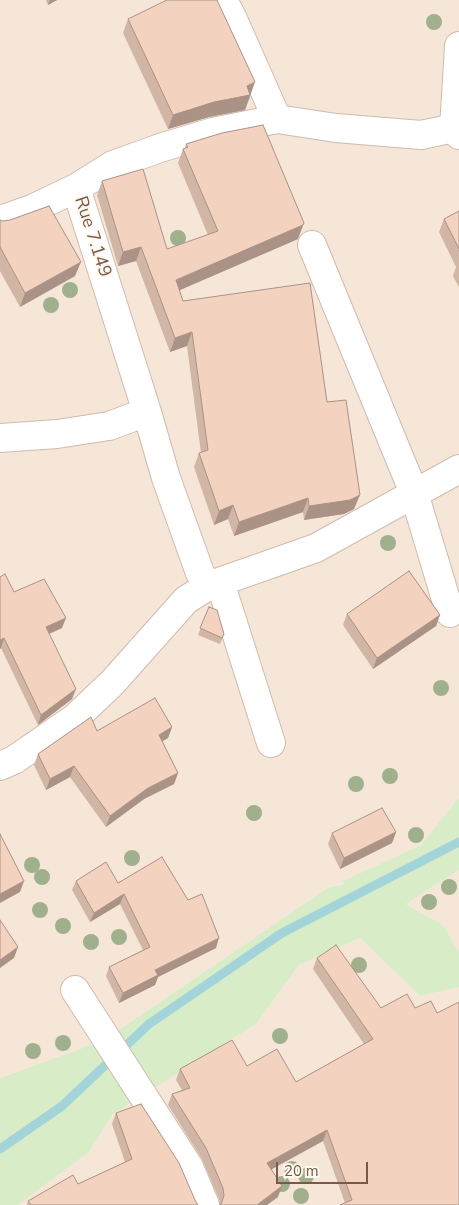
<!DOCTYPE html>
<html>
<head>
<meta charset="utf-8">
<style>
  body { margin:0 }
  #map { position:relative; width:459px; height:1205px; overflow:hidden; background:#fdf4ea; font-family:"Nunito Sans",sans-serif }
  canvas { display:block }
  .scale { position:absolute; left:276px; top:1162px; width:92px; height:22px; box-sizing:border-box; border:2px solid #79594c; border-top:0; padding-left:6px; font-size:15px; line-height:18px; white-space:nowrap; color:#79594c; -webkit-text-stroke:4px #fff9f0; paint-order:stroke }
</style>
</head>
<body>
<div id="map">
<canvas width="459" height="1205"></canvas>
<div class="scale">20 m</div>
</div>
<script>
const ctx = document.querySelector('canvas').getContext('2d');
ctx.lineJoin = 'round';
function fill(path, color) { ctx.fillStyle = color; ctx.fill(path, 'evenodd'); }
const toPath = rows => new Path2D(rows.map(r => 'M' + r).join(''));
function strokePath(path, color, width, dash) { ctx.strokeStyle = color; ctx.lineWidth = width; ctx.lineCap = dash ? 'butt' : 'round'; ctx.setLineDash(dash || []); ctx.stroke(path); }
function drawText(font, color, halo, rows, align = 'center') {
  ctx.font = font + ' "Nunito Sans",sans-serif'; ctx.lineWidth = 4; ctx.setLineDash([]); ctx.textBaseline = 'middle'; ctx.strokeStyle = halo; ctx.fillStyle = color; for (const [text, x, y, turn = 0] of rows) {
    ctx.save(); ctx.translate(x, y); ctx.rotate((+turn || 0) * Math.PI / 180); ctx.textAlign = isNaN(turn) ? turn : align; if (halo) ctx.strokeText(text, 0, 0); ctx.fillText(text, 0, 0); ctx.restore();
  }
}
fill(toPath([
  [0,0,459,0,459,797,421,845,344,881,345,883,329,887,104,1040,0,1078],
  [459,870,459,952,443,925,406,904],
  [360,938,420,996,459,987,459,1205,18,1205,89,1152,113,1114,256,1024,299,965]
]), '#f5e6d8');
fill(toPath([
  [459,797,459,870,406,904,443,925,459,952,459,987,420,996,360,938,299,965,256,1024,113,1114,89,1152,18,1205,0,1205,0,1078,104,1040,329,887,344,884,343,881,421,845]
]), '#d8ecc7');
strokePath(toPath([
  [0,1149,62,1106,149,1024,282,933,459,842]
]), '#a3d4da', 9);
const minor = toPath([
  [223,0,232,17,277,119],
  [454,128,459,46],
  [0,220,32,209,76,188],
  [312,245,414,493,450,613],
  [0,438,57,434,109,426,147,412,76,188,113,165,160,148,213,132,277,119,336,128,421,135,454,128,459,135],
  [220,582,271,743],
  [208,586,316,548,459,469],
  [0,766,14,760,75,718,112,683,186,600,208,586,200,573,166,478,147,412],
  [75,990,189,1167,205,1205]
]);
strokePath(minor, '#d0bbae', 30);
strokePath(minor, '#fff', 28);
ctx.fillStyle = '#a0b08d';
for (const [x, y] of [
  [434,22],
  [178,238],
  [70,290],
  [51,305],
  [388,543],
  [441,688],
  [390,776],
  [356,784],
  [254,813],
  [416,835],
  [132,858],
  [32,865],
  [42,877],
  [449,887],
  [429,902],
  [40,910],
  [63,926],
  [119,937],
  [91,942],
  [359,965],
  [280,1036],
  [63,1043],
  [33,1051],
  [292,1169],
  [306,1176],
  [282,1184],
  [301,1196]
]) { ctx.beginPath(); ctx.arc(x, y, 8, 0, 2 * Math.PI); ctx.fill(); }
fill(toPath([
  [46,0,57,0,48,5],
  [128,19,250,97,245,110,209,117,168,129,123,33],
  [186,144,298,239,179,290,183,301,327,402,354,509,344,514,304,520,303,512,234,536,228,519,214,525,194,467,199,453,201,453,187,346,170,352,136,261,118,266,97,195,102,181,167,249,208,235,178,163,183,149,185,148],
  [459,211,459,287,453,276,456,267,439,232,444,219],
  [0,220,75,276,20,307,0,271],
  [0,577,14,592,62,628,49,634,72,699,38,725,1,648,0,649],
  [209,607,224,634,220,644,198,635],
  [347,614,440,615,436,626,373,669,343,625],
  [172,727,168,738,162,741,178,773,174,784,144,799,106,827,70,777,46,790,34,765,38,754],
  [396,832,392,843,340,869,328,844,332,833],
  [76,881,118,883,216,948,158,977,155,985,119,1003,106,976,109,967,143,950,120,904,90,922,72,890],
  [317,958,381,1008,415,1008,437,1013,459,1205,345,1203,323,1141,272,1169,278,1197,220,1205,219,1199,202,1159,168,1105,172,1094,182,1090,176,1080,180,1069,247,1066,296,1082,364,1044,313,969],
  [116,1113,198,1205,27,1205,28,1201,78,1184,125,1162,112,1124]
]), '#d1b5a5');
fill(toPath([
  [50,0,57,0,48,5],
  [255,82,245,110,209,117,168,129,173,115,247,86],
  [304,223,298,239,171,294,176,280],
  [141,247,136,261,118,266,123,252],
  [81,262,75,276,20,307,25,293],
  [192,332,187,346,170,352,175,338],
  [360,495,354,509,344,514,304,520,309,506],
  [308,498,303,512,234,536,239,522],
  [233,505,228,519,214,525,219,511],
  [440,615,436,626,373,669,377,658],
  [66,618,62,628,42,637,46,627],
  [4,638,1,648,0,649,0,640],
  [76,689,72,699,38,725,41,715],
  [172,727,168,738,155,746,159,735],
  [74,766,70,777,46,790,50,779],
  [178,773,174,784,144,799,106,827,110,816,148,788],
  [396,832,392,843,340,869,344,858],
  [24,881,20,892,0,903,0,894],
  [124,894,120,904,90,922,94,913],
  [219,938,216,948,158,977,155,985,119,1003,123,993,155,970],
  [18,947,14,958,0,968,0,960],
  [327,1130,323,1141,263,1174,267,1163],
  [282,1186,278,1197,267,1205,257,1205]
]), '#aa9386');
const building = toPath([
  [167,0,217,0,255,82,247,86,250,95,214,102,173,115,128,19,167,0],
  [263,125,304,223,303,225,176,280,183,301,310,283,327,402,346,400,360,495,350,500,309,506,308,498,239,522,233,505,219,511,199,453,208,450,192,332,175,338,141,247,123,252,102,181,143,169,167,249,218,231,183,149,188,147,186,144,222,133,263,125],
  [49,206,81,262,25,293,0,247,0,220,3,221,10,220,49,206],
  [459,211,459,249,444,219,459,211],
  [409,571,440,615,377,658,347,614,409,571],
  [5,574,14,592,44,579,66,618,46,627,76,689,41,715,4,638,0,640,0,577,5,574],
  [209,607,217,610,224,634,222,638,200,628,209,607],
  [155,698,172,727,159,735,178,773,148,788,110,816,74,766,50,779,38,754,91,717,97,731,155,698],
  [382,808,396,832,344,858,332,833,382,808],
  [0,834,24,881,0,894,0,834],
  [162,857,188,900,202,894,219,938,155,970,158,975,123,993,109,967,150,947,124,894,94,913,76,881,106,862,118,883,162,857],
  [0,920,18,947,0,960,0,920],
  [336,945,381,1008,407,994,415,1008,431,1001,437,1013,459,1002,459,1205,340,1205,352,1200,327,1130,267,1163,282,1186,257,1205,220,1205,221,1204,224,1196,223,1188,206,1148,172,1094,190,1088,180,1069,232,1040,247,1066,277,1049,296,1082,373,1039,317,958,336,945],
  [141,1104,179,1163,195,1200,198,1205,31,1205,28,1201,73,1175,78,1184,132,1159,116,1113,141,1104]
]);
fill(building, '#f3d2c0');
strokePath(building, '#aa9386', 1);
drawText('18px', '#79594c', '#fff9f0', [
  ["Rue 7.149",92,237,72]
]);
</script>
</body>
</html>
